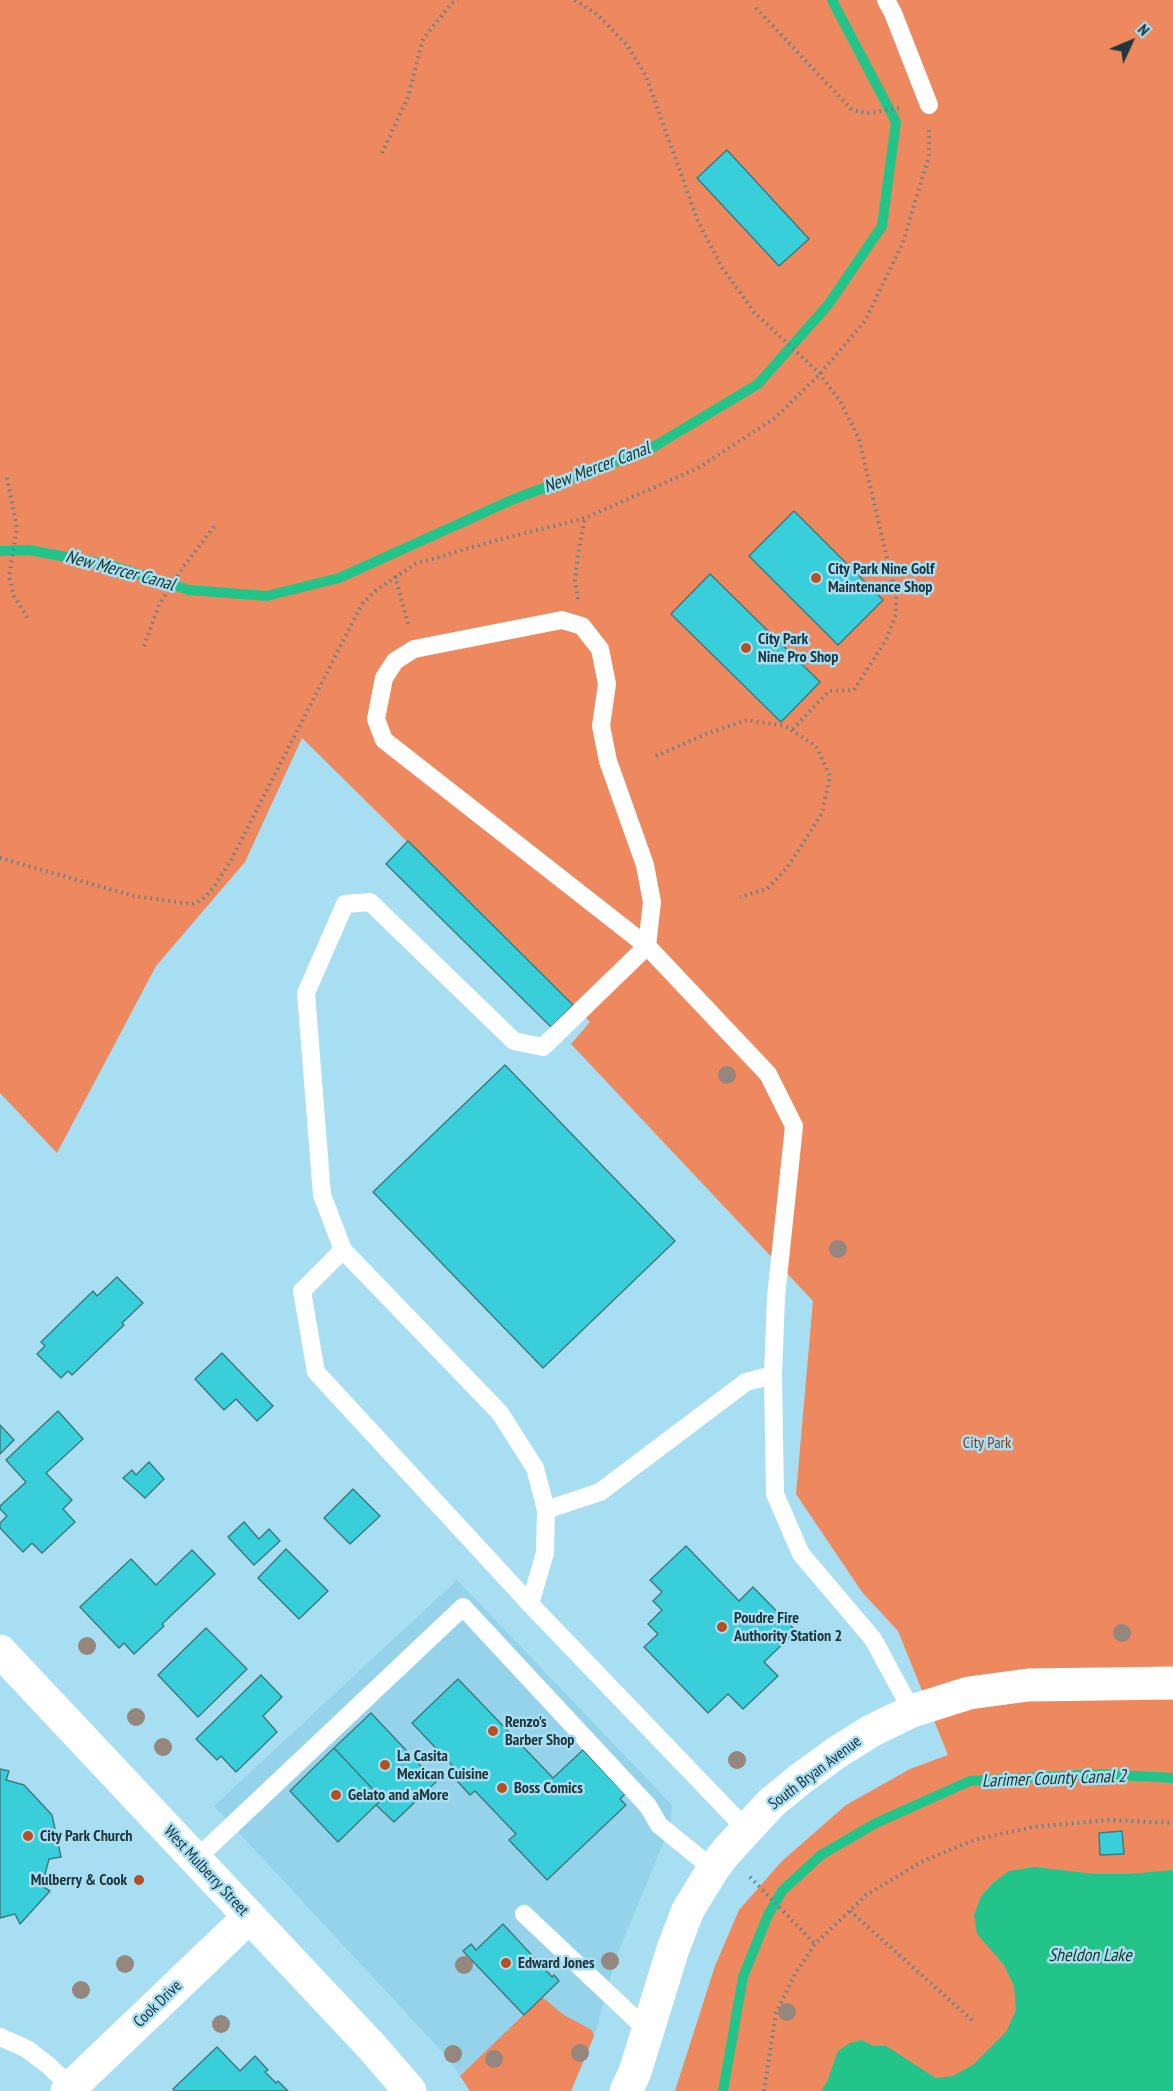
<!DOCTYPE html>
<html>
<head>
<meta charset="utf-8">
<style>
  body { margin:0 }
  #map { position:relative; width:1173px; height:2091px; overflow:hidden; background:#a7def1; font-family:"PT Sans Narrow",sans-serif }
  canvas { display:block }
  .north { position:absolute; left:1101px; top:12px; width:60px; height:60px; -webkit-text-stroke:4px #a7def1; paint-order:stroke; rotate:46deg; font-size:16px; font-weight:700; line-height:24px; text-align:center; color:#20363e }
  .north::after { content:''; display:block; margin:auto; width:21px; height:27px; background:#20363e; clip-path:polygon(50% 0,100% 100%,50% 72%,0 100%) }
</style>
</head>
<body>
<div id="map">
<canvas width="1173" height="2091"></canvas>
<div class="north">N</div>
</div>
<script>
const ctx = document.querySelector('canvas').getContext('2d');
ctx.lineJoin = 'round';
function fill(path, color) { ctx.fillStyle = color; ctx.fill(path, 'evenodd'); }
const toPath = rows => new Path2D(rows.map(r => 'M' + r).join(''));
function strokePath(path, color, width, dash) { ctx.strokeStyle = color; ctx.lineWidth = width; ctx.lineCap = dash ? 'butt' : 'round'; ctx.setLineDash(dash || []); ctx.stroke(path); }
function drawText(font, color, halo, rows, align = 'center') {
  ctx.font = font + ' "PT Sans Narrow",sans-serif'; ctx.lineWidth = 5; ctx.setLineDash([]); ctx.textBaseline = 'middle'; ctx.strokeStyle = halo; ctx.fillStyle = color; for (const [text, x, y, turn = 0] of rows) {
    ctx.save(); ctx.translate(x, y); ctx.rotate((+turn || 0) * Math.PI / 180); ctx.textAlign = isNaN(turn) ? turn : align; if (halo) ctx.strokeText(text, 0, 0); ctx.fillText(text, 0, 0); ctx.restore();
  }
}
fill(toPath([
  [457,1580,672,1805,670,1827,617,1955,594,2036,571,2091,470,2091,448,2058,214,1806]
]), '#94d3ea');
fill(toPath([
  [0,0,1173,0,1173,2091,675,2091,715,1966,739,1910,782,1861,846,1805,910,1769,948,1755,898,1631,862,1592,796,1494,813,1301,571,1044,590,1022,302,738,245,862,156,966,57,1153,0,1093],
  [542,1997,564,2015,592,2030,594,2036,571,2091,470,2091,460,2076]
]), '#ee885f');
fill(toPath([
  [1035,1867,1095,1874,1129,1874,1173,1870,1173,2091,821,2091,827,2082,838,2051,850,2043,862,2040,873,2046,886,2046,936,2078,953,2076,974,2064,1006,2032,1016,2010,1014,1986,1004,1965,977,1934,974,1915,981,1896,994,1882,1009,1871]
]), '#23c48a');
strokePath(toPath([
  [0,551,29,550,109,565,189,590,267,596,339,578,514,499,650,449,758,384,828,305,882,226,896,122,832,0],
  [723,2091,743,1977,768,1915,782,1891,821,1855,876,1823,970,1781,1099,1774,1173,1778]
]), '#23c48a', 10);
const building = toPath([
  [727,150,809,239,779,266,697,178,727,150],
  [794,511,883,600,838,645,749,556,794,511],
  [710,574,820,682,781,722,671,614,710,574],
  [408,841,573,1005,551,1027,386,864,408,841],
  [505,1065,675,1241,543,1368,373,1192,505,1065],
  [117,1277,143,1303,122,1323,124,1325,72,1375,68,1371,61,1378,37,1354,45,1346,41,1342,93,1291,97,1296,117,1277],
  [222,1353,273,1406,257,1421,236,1399,224,1410,195,1379,222,1353],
  [58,1411,83,1439,46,1473,72,1500,63,1509,75,1522,42,1553,32,1543,23,1552,0,1528,0,1523,7,1516,0,1509,0,1506,26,1482,6,1460,58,1411],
  [0,1425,14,1440,0,1454,0,1425],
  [149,1462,164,1479,145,1498,123,1478,132,1470,136,1475,149,1462],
  [353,1489,380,1516,350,1544,324,1518,353,1489],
  [244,1522,259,1539,269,1529,280,1541,254,1565,228,1537,244,1522],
  [686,1546,739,1601,753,1587,796,1631,764,1662,778,1676,743,1709,728,1694,708,1713,644,1647,658,1634,648,1624,662,1610,653,1601,662,1592,650,1580,686,1546],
  [286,1549,328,1591,299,1619,258,1578,286,1549],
  [192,1550,215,1574,162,1624,164,1626,134,1654,124,1643,119,1648,80,1607,131,1559,156,1585,192,1550],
  [206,1628,247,1669,198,1717,158,1675,206,1628],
  [261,1675,282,1697,263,1716,277,1732,236,1772,221,1756,217,1760,196,1739,261,1675],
  [458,1679,553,1778,583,1750,625,1794,620,1799,626,1805,547,1880,509,1840,516,1834,475,1791,470,1795,447,1770,452,1765,412,1723,458,1679],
  [371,1713,436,1782,394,1822,376,1805,382,1799,334,1748,371,1713],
  [334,1748,382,1799,338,1842,290,1791,334,1748],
  [0,1769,9,1771,6,1780,24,1785,52,1815,61,1857,49,1859,42,1886,50,1891,20,1924,15,1914,0,1918,0,1769],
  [1122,1831,1124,1854,1100,1855,1099,1833,1122,1831],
  [503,1924,552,1977,554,1975,559,1981,524,2015,463,1951,471,1944,476,1950,503,1924],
  [217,2047,240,2071,255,2056,268,2070,265,2072,276,2083,278,2081,288,2091,175,2091,173,2089,217,2047]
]);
fill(building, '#38cfda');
strokePath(building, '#3f7b80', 1.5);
strokePath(toPath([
  [575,0,598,15,627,45,646,76,697,219,721,266,754,312,820,374,841,403,859,439,896,596,896,614,886,640,854,690,829,691,792,730],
  [756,8,852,110,867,113,902,108],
  [382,153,408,97,423,39,452,3,458,0],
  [7,478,17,528,9,577,14,596,28,619],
  [395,576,408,624],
  [578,599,575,581,578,554,585,518],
  [144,646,159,605,184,566,216,524],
  [656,756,706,734,747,720,785,726,816,746,830,776,822,813,787,868,767,889,740,897],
  [0,858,134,896,192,904,203,899,214,887,231,860,362,604,375,591,415,564,490,542,585,518,698,468,775,418,820,374,865,321,903,242,929,156,929,130],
  [750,1877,815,1944],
  [850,1911,972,2020],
  [764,2091,776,2013,795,1974,815,1944,866,1895,923,1861,974,1840,1033,1827,1108,1820,1173,1823]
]), '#5d828f', 4, [1.5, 4.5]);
strokePath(toPath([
  [886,0,893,13,929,105],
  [343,1250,302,1291,316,1372,530,1604],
  [546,1510,535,1468,500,1413,343,1250,322,1195,306,993,345,904,370,902,514,1041,543,1047,647,946,384,740,376,719,384,678,395,661,414,649,562,620,582,626,600,649,607,684,601,726,608,761,645,865,652,902,647,946,768,1074,794,1126,776,1297,773,1375,775,1494,801,1554,873,1639,912,1711],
  [746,1829,530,1604,545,1553,546,1510,600,1492,746,1382,773,1375],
  [195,1860,463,1607,648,1806,659,1825,713,1869],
  [524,1914,648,2031],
  [0,2037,27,2049,48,2065,71,2087]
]), '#fff', 18);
strokePath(toPath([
  [67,2091,249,1917],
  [626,2091,635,2072,673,1949,688,1910,713,1869,726,1852,771,1803,799,1780,836,1753,871,1731,912,1711,969,1693,1028,1685,1173,1683]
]), '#fff', 33);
strokePath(toPath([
  [0,1651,372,2047,410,2091]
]), '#fff', 33);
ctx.fillStyle = '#95867e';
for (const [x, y] of [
  [727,1075],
  [838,1249],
  [1122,1633],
  [87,1646],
  [136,1717],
  [163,1747],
  [737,1760],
  [610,1961],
  [125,1964],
  [464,1965],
  [81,1990],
  [787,2012],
  [221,2024],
  [580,2053],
  [453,2054],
  [494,2059]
]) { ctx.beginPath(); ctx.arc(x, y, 9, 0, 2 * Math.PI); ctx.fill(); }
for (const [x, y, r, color] of [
  [816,578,6,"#b65023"],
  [746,648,6,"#b65023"],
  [722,1627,6,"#b65023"],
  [493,1731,6,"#b65023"],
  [385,1765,6,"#b65023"],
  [502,1788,6,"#b65023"],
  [336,1795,6,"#b65023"],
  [28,1836,6,"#b65023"],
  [139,1880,6,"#b65023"],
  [506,1963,6,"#b65023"]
]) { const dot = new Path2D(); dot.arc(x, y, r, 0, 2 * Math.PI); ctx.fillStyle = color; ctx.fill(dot); strokePath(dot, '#a7def1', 2); }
drawText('bold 16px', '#20363e', '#a7def1', [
  ["City Park Nine Golf",828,569],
  ["Maintenance Shop",828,587],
  ["City Park",758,639],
  ["Nine Pro Shop",758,657],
  ["Poudre Fire",734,1618],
  ["Authority Station 2",734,1636],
  ["Renzo's",505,1722],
  ["Barber Shop",505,1740],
  ["La Casita",397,1756],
  ["Mexican Cuisine",397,1774],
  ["Boss Comics",514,1788],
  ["Gelato and aMore",348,1795],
  ["City Park Church",40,1836],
  ["Mulberry & Cook",127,1880,"right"],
  ["Edward Jones",518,1963]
], 'left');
drawText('16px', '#873e1f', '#a7def1', [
  ["City Park",987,1443]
]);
drawText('16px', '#20363e', '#a7def1', [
  ["South Bryan Avenue",815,1773,-37],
  ["West Mulberry Street",206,1871,47],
  ["Cook Drive",158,2004,-44]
]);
drawText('italic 18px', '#21392d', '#a7def1', [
  ["New Mercer Canal",597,468,-21],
  ["New Mercer Canal",120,571,15],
  ["Larimer County Canal 2",1054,1779,-2],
  ["Sheldon Lake",1090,1956]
]);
</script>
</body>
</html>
